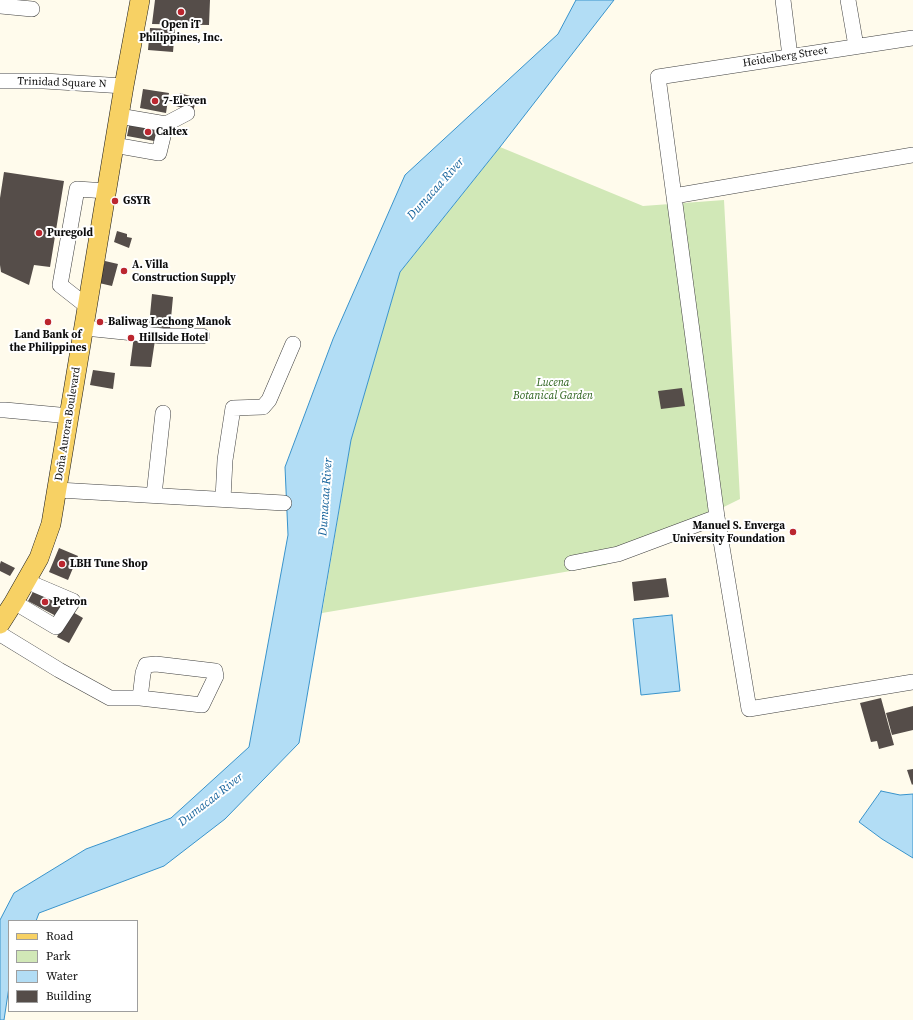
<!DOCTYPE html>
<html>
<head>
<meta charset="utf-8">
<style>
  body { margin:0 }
  #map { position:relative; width:913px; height:1020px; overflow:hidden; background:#fffbec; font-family:"Source Serif 4",serif }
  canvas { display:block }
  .legend { position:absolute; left:8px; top:920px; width:130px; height:92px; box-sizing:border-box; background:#fff; border:1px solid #9e9e9e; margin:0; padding:5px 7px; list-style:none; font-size:12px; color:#0c0c0c }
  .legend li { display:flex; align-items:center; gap:8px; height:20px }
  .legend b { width:20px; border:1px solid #9e9e9e }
</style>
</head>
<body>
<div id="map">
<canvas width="913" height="1020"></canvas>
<ul class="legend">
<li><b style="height:5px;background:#f7d164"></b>Road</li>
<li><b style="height:11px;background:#d1e8b7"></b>Park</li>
<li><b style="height:11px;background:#b2ddf5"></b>Water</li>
<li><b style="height:11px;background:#554d49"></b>Building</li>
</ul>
</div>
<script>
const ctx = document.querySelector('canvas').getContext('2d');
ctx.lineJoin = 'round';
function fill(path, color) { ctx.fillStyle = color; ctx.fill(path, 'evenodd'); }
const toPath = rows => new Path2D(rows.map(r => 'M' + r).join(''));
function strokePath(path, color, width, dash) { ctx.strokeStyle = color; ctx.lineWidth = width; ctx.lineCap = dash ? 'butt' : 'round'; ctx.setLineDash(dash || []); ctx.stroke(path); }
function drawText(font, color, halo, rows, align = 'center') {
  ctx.font = font + ' "Source Serif 4",serif'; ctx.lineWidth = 4; ctx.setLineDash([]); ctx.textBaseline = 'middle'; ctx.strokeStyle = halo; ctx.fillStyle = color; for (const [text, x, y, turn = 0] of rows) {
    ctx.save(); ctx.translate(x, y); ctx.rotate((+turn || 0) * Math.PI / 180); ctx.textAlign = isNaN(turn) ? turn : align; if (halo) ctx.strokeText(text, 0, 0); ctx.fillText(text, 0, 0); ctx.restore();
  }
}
fill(toPath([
  [500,147,643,206,724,200,740,499,606,565,322,613,351,440,400,272]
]), '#d1e8b7');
const water = toPath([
  [576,0,614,0,500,147,400,272,351,440,299,743,225,819,164,866,39,913,36,921,9,921,9,987,4,1020,0,1020,0,920,14,893,86,849,171,818,249,747,288,535,285,467,333,339,405,175,558,34,576,0],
  [672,615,680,691,641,695,633,619,672,615],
  [881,791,900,795,913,794,913,858,882,839,859,822,881,791]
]);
fill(water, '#b2ddf5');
strokePath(water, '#3993cb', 1);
fill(toPath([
  [155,0,210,0,209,25,152,24],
  [150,28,175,29,173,52,148,50],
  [143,89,169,93,166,113,140,108],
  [180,93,197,98,193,111,176,106],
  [130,121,168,128,165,143,127,136],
  [4,172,64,181,50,267,34,265,29,285,1,272,0,265,0,198],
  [117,231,127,234,127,237,132,238,129,248,114,242],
  [105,261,118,264,112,286,99,283],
  [152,294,173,297,170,329,149,326],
  [134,336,155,340,151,367,130,366],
  [93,370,115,373,113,389,90,385],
  [682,388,685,406,661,409,658,391],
  [59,548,78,556,68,580,49,572],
  [1,561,15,568,10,576,0,571,0,564],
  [666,578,669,597,634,601,632,582],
  [35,588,63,604,56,616,28,601],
  [71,611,83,618,69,643,57,637],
  [881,698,894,745,879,749,877,741,871,742,860,703],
  [913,706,913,730,892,735,886,713],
  [913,769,913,784,912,785,907,770]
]), '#554d49');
const minor = toPath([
  [783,0,790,56],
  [848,0,856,46],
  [0,6,32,9],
  [913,38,658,77,717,517,749,709,913,682],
  [0,81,44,81,124,86],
  [119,116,166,124,187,113],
  [114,145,159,153,166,124],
  [674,196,913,155],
  [88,307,60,285,77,189,107,191],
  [85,328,163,336,202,336],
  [0,410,5,410,70,416],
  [58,490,284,503],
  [154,495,163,413],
  [223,499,225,460,233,408,263,407,269,400,293,344],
  [572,563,618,554,717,517],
  [14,602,56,627,73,601,26,581],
  [0,634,59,670,110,698,140,698,202,705,216,676,215,671,156,664,146,665,143,673,140,698]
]);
const major = toPath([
  [0,624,14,602,39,558,51,524,124,86,140,0]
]);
strokePath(minor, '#3f3f3f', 16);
strokePath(major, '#1d1d1d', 20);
strokePath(minor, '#fff', 15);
strokePath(major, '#f7d164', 19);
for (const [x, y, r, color] of [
  [181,12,4,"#bb262f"],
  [155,101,4,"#bb262f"],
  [148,132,4,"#bb262f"],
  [115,201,4,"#bb262f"],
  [39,233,4,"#bb262f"],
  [124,271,4,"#bb262f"],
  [48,322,4,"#bb262f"],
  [100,322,4,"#bb262f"],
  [131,338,4,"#bb262f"],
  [793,532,4,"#bb262f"],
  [62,564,4,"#bb262f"],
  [45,602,4,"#bb262f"]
]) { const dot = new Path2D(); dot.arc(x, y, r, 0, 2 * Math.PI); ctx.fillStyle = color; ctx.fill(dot); strokePath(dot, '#fff', 1.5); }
drawText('bold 11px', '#0c0c0c', '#fff', [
  ["Open iT",181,25,"center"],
  ["Philippines, Inc.",181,38,"center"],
  ["7-Eleven",163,101],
  ["Caltex",156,132],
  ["GSYR",123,201],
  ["Puregold",47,233],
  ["A. Villa",132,265],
  ["Construction Supply",132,278],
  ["Baliwag Lechong Manok",108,322],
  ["Land Bank of",48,335,"center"],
  ["the Philippines",48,348,"center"],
  ["Hillside Hotel",139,338],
  ["Manuel S. Enverga",785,526,"right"],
  ["University Foundation",785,539,"right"],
  ["LBH Tune Shop",70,564],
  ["Petron",53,602]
], 'left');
drawText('11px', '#0c0c0c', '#fff', [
  ["Heidelberg Street",785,57,-9],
  ["Trinidad Square N",62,83,2],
  ["Doña Aurora Boulevard",68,424,-81]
]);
drawText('italic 11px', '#2d631e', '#fff', [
  ["Lucena",553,383],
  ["Botanical Garden",553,396]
]);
drawText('italic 12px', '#17649c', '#fff', [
  ["Dumacaa River",436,189,-48],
  ["Dumacaa River",326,497,-86],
  ["Dumacaa River",211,800,-38]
]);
</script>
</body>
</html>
